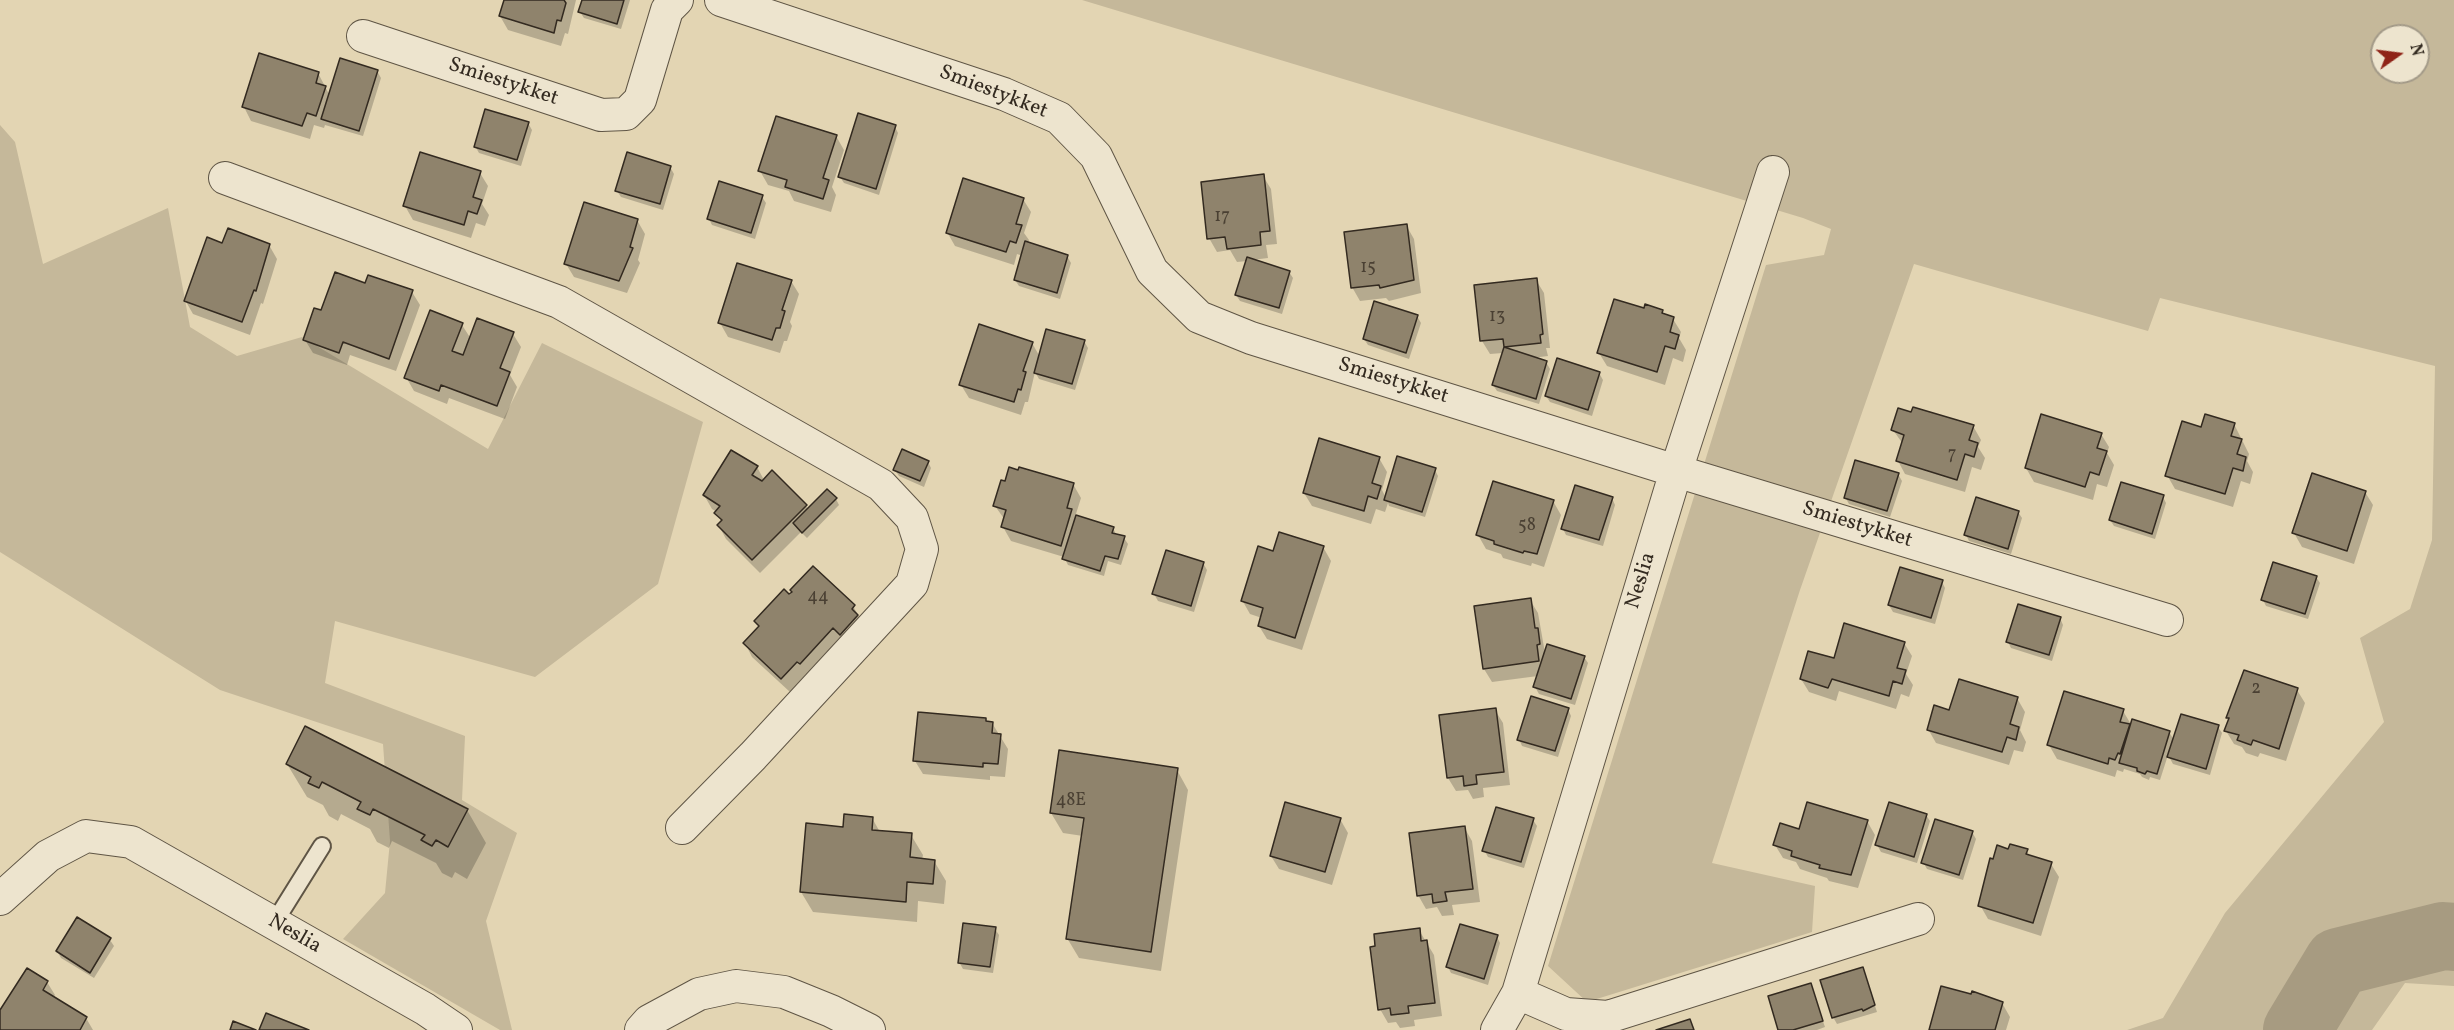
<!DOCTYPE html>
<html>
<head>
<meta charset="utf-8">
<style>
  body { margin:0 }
  #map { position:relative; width:2454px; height:1030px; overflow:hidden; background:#e3d5b3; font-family:Vollkorn,serif }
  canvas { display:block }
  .north { position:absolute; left:2370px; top:24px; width:60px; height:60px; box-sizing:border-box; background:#ede4ce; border:2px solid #a39a88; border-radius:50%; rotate:76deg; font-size:16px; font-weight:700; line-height:24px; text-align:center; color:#332a20 }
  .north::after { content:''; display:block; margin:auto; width:21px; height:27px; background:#8f2418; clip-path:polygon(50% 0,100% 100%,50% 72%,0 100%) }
</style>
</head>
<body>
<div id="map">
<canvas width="2454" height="1030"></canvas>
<div class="north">N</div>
</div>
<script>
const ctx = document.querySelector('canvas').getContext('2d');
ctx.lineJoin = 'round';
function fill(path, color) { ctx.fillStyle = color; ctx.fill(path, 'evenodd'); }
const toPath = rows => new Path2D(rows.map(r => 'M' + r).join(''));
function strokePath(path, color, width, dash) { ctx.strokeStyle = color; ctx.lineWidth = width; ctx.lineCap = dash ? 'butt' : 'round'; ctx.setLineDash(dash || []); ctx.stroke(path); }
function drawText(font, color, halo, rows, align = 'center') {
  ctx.font = font + ' Vollkorn,serif'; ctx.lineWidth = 4.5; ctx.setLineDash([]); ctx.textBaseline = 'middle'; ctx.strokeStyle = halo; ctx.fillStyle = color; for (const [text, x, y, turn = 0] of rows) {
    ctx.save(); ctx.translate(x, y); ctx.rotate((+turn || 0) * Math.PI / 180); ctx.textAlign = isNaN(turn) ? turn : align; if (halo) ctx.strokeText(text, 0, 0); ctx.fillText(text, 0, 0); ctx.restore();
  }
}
fill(toPath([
  [1082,0,2454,0,2454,986,2405,983,2372,1030,2127,1030,2163,1018,2225,913,2384,722,2360,638,2410,609,2432,540,2435,366,2160,298,2148,331,1914,264,1800,590,1712,863,1815,886,1812,932,1587,1002,1548,966,1766,265,1824,255,1831,229,1803,218],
  [2382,36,2418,36,2418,72,2382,72],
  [0,125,15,142,43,264,168,208,190,327,237,356,302,337,488,449,542,343,703,422,658,584,535,677,335,621,325,683,465,736,462,800,517,833,486,921,512,1030,500,1030,343,939,385,893,390,841,383,744,220,690,0,552]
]), '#c5b89a');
fill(toPath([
  [505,0,576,0,568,34,565,33,561,46,508,30,500,16],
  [584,0,630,0,621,29,584,18,580,12],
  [377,71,381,78,363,136,325,125,324,128,314,125,310,139,251,121,244,107,318,73,330,96],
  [528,123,532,130,521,166,479,153,475,146],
  [895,127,898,133,879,195,844,183,840,177],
  [836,136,844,150,832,187,836,195,831,212,794,201,789,191,768,185,760,171],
  [670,167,674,174,663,210,621,197,617,191],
  [480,173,488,186,482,204,489,215,485,226,476,223,471,238,413,220,405,206],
  [1263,176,1271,189,1277,244,1266,245,1268,258,1252,260,1289,272,1293,278,1282,314,1240,301,1236,295,1247,261,1237,262,1230,250,1217,252,1209,238],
  [762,197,766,203,755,239,712,225,709,219],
  [1023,199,1031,212,1024,233,1029,240,1028,244,1067,256,1071,263,1060,299,1019,286,1015,280,1023,256,1017,254,1014,265,955,246,947,232],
  [637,220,645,234,638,260,640,263,627,293,574,277,566,264],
  [1406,225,1414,239,1421,293,1389,301,1386,298,1360,301,1352,287],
  [223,245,269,245,277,259,263,304,261,303,250,335,193,314,185,300],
  [1536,280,1544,293,1550,348,1546,348,1548,356,1532,358,1546,362,1550,369,1539,404,1497,391,1493,385,1503,353,1490,354,1482,341],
  [791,281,799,294,790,322,792,326,787,341,784,341,780,353,728,337,720,323],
  [366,285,412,292,420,305,396,371,350,355,347,365,313,353,305,340,322,312],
  [1645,310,1662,312,1664,316,1673,319,1681,332,1679,338,1686,350,1683,362,1673,358,1665,385,1607,366,1599,353],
  [1417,316,1421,323,1409,359,1368,345,1364,339],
  [462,325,471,339,513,334,521,347,510,375,517,387,505,419,449,398,447,404,414,391,406,377],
  [1084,341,1088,348,1075,390,1039,379,1035,372,1028,402,1025,402,1021,415,969,398,961,385,1032,343,1040,357],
  [1599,373,1603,380,1592,416,1550,402,1546,396],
  [2234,424,2249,454,2247,461,2253,472,2250,484,2241,481,2233,507,2175,489,2167,475,2202,428],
  [1973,426,1981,440,1978,447,1985,458,1981,470,1972,467,1965,492,1905,474,1898,461,1903,444,1893,430],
  [2101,434,2109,447,2107,453,2114,465,2107,487,2097,484,2093,500,2034,482,2026,468],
  [1379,458,1387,472,1382,490,1386,498,1435,470,1438,476,1425,517,1389,506,1388,503,1385,512,1376,509,1371,524,1312,506,1304,493],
  [928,462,931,468,924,487,899,476,895,470],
  [757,467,764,480,806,506,808,510,836,499,839,505,807,538,801,532,760,573,726,539,719,526,721,522,717,512,712,509,704,495],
  [1898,474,1902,481,1890,517,1849,504,1845,497],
  [1073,484,1081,498,1075,517,1113,528,1117,536,1124,538,1128,544,1121,565,1108,561,1104,576,1068,565,1064,557,1011,541,1003,527,1005,520,995,506],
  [2365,492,2373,505,2354,564,2302,547,2294,533],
  [2163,497,2166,503,2155,539,2114,526,2110,520],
  [1612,498,1615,505,1603,546,1566,535,1563,529],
  [1553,501,1561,515,1544,567,1532,563,1531,566,1503,558,1501,554,1486,549,1478,535],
  [2018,512,2022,518,2011,554,1969,541,1966,535],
  [1323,547,1331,561,1302,650,1267,639,1259,626,1262,618,1250,614,1242,600,1274,553],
  [1203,563,1207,570,1194,612,1158,601,1154,594],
  [2316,577,2320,583,2308,619,2266,606,2263,600],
  [1942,582,1945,588,1935,624,1893,612,1889,605],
  [790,596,853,606,861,620,808,676,806,674,790,692,752,657,745,643,759,627,756,621],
  [1530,600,1538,613,1545,653,1584,657,1588,663,1575,705,1539,694,1535,687,1538,676,1492,682,1484,669],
  [2060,618,2063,625,2052,661,2011,648,2008,642],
  [1904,643,1912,656,1906,674,1913,685,1909,697,1901,694,1896,709,1839,691,1836,701,1809,692,1801,679,1835,660],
  [2297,690,2305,703,2286,761,2260,753,2258,757,2246,753,2242,747,2234,744,2226,731,2230,721,2228,717],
  [2017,698,2025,712,2020,730,2026,742,2023,752,2014,750,2009,765,1936,743,1928,729,1950,712],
  [1568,709,1571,716,1558,757,1522,746,1519,739],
  [1495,710,1503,723,1510,785,1483,788,1484,797,1473,799,1468,790,1456,791,1448,778],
  [2123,711,2132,726,2169,732,2174,740,2218,727,2222,733,2210,775,2173,764,2168,755,2160,780,2150,777,2149,780,2142,777,2140,774,2124,769,2123,772,2117,770,2115,777,2057,759,2049,745],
  [986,719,987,723,992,723,1008,749,1005,777,990,776,990,780,923,774,915,761],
  [287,764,467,810,486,843,467,879,455,872,452,878,442,873,436,863,392,841,389,848,377,842,370,829,341,814,338,821,329,816,323,805,307,797],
  [1177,770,1188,790,1161,971,1079,958,1067,938,1083,836,1063,833,1051,813],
  [1926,815,1930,821,1917,863,1881,852,1877,845],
  [872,818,880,832,911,835,923,855,922,860,934,861,946,881,944,904,918,901,917,922,813,912,801,892],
  [1340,819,1348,833,1332,885,1279,869,1271,856],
  [1533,820,1537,826,1524,868,1488,857,1484,850],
  [1867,821,1875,835,1858,888,1829,881,1827,878,1800,869,1796,862,1783,858,1775,845,1800,831],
  [1464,827,1472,841,1480,902,1452,905,1454,915,1442,916,1437,907,1426,909,1418,895],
  [1972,832,1976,839,1963,880,1927,869,1923,862],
  [2009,851,2027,851,2030,857,2051,864,2059,877,2041,936,1988,919,1980,905,1994,860],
  [78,919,110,940,114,946,94,978,61,958,57,951],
  [995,929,999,935,993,973,963,969,959,962],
  [1419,930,1434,955,1442,1016,1414,1020,1415,1026,1400,1028,1396,1022,1388,1023,1380,1009],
  [1497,937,1500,943,1488,985,1451,973,1448,967],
  [1863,969,1877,1012,1837,1024,1833,1017],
  [47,982,55,995,53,998,86,1018,93,1030,0,1030,0,1013],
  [1810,984,1825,1027,1817,1030,1780,1030],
  [1973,993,2002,1003,2010,1017,2006,1030,1931,1030]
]), '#0003');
strokePath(toPath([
  [2297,1030,2338,962,2443,936,2454,937]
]), '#a79b81', 68);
const building = toPath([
  [504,0,564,0,566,3,561,21,557,20,554,33,499,16,504,0],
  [582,0,624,0,617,24,578,12,582,0],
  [259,53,319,72,316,83,326,86,316,116,307,113,302,126,242,107,259,53],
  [340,58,378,70,359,131,321,119,340,58],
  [485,109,529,122,517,160,474,147,485,109],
  [858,113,896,125,876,189,838,177,858,113],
  [776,116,837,135,823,178,829,180,823,199,785,187,787,180,758,171,776,116],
  [420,152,481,171,473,197,482,200,477,214,468,211,464,225,403,206,420,152],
  [627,152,671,166,660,204,615,191,627,152],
  [1264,174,1270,231,1260,232,1261,245,1227,249,1225,237,1207,239,1201,182,1264,174],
  [963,178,1024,198,1016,224,1022,225,1016,243,1010,241,1006,252,946,233,963,178],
  [719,181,763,195,751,233,707,219,719,181],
  [584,202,638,219,630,247,633,248,619,281,564,264,584,202],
  [1407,224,1414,280,1380,288,1379,285,1351,288,1344,232,1407,224],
  [228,228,270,244,256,291,254,290,242,322,184,301,207,237,222,243,228,228],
  [1025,241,1068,255,1057,293,1014,280,1025,241],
  [1247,257,1290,271,1279,308,1235,295,1247,257],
  [737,263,792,280,782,310,785,311,780,328,776,328,772,340,718,323,737,263],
  [335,272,365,283,368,275,413,290,389,359,343,342,339,353,303,340,314,308,321,310,335,272],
  [1537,278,1543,334,1540,335,1541,343,1504,347,1503,339,1480,341,1474,285,1537,278],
  [1614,299,1644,308,1645,304,1663,310,1662,313,1674,317,1670,332,1679,335,1675,349,1665,346,1657,372,1597,353,1614,299],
  [1374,301,1418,315,1406,353,1363,339,1374,301],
  [430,310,463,323,452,351,463,355,477,318,514,332,500,368,510,372,497,406,441,385,439,391,404,378,430,310],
  [979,324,1033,342,1023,371,1026,372,1021,390,1018,389,1014,402,959,385,979,324],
  [1046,329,1085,340,1072,384,1034,373,1046,329],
  [1504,347,1547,361,1536,399,1492,385,1504,347],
  [1557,358,1600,372,1588,410,1545,396,1557,358],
  [1913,407,1974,425,1969,440,1978,443,1974,457,1965,454,1957,480,1896,461,1904,435,1891,430,1898,408,1911,412,1913,407],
  [2041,414,2102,433,2097,448,2107,451,2099,475,2090,472,2085,487,2025,468,2041,414],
  [2205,414,2235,423,2231,436,2242,439,2237,454,2246,457,2243,471,2233,468,2225,494,2165,476,2182,421,2201,427,2205,414],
  [1319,438,1380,457,1372,483,1381,486,1377,499,1368,496,1364,511,1303,493,1319,438],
  [902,449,929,461,920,481,893,470,902,449],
  [731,450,758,466,752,475,762,481,772,470,807,505,752,560,717,525,722,520,714,513,720,506,703,495,731,450],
  [1397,456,1436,468,1422,512,1384,500,1397,456],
  [1855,460,1899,473,1887,511,1844,498,1855,460],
  [1009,467,1018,470,1019,467,1074,483,1067,508,1072,509,1061,546,1001,527,1006,510,993,506,1001,480,1005,481,1009,467],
  [2312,473,2366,491,2347,551,2292,533,2312,473],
  [1493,481,1554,500,1537,554,1524,551,1523,553,1494,544,1494,541,1476,535,1493,481],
  [2121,482,2164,495,2152,534,2109,520,2121,482],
  [1575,485,1613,497,1599,540,1561,529,1575,485],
  [827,489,837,498,802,533,793,523,827,489],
  [1976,497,2019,511,2008,549,1964,535,1976,497],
  [1076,515,1114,527,1112,533,1125,536,1118,559,1105,556,1100,571,1062,559,1076,515],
  [1279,532,1324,546,1295,638,1258,626,1263,608,1241,601,1258,546,1273,551,1279,532],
  [1166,550,1204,562,1191,606,1152,594,1166,550],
  [2273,562,2317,576,2305,614,2261,600,2273,562],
  [813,566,855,605,852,609,858,615,840,635,833,628,800,664,797,662,781,679,743,643,759,626,754,621,784,589,789,594,792,592,790,590,813,566],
  [1900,567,1943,580,1931,618,1888,605,1900,567],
  [1531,598,1535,628,1538,628,1540,644,1537,645,1539,661,1483,669,1474,606,1531,598],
  [2018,604,2061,617,2049,655,2006,642,2018,604],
  [1844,623,1905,642,1897,668,1906,670,1902,684,1893,681,1889,696,1832,679,1828,688,1800,679,1808,651,1834,658,1844,623],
  [1547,644,1585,656,1571,699,1533,687,1547,644],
  [2244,670,2298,688,2279,749,2253,740,2251,745,2237,740,2239,735,2224,731,2229,718,2226,718,2244,670],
  [1959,679,2018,697,2010,724,2019,727,2016,740,2007,737,2002,752,1927,730,1934,705,1949,710,1959,679],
  [2064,691,2124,709,2120,722,2130,724,2120,754,2118,753,2115,760,2109,758,2108,764,2047,745,2064,691],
  [1531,696,1569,708,1555,751,1517,740,1531,696],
  [1496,708,1504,772,1476,775,1477,784,1464,786,1463,776,1447,778,1439,715,1496,708],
  [918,712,986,718,986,721,993,722,992,733,1001,734,998,764,983,763,983,767,913,761,918,712],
  [2181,714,2219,725,2206,769,2167,757,2181,714],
  [2132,719,2170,731,2157,774,2147,771,2145,774,2137,771,2137,768,2119,763,2132,719],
  [305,726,468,809,448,847,436,840,432,846,421,840,425,835,373,809,370,815,357,809,361,802,322,782,319,788,308,783,311,777,286,764,305,726],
  [1059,750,1178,768,1151,952,1066,939,1084,818,1050,813,1059,750],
  [1285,802,1341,818,1325,872,1270,856,1285,802],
  [1807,802,1868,820,1851,875,1819,868,1820,865,1791,856,1792,851,1773,845,1780,823,1799,829,1807,802],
  [1889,802,1927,814,1914,857,1875,845,1889,802],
  [1496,807,1534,818,1521,862,1482,851,1496,807],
  [844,814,873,817,872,830,912,833,910,857,935,860,933,884,907,882,906,902,800,892,806,823,843,827,844,814],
  [1935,819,1973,831,1959,875,1921,863,1935,819],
  [1465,826,1473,889,1445,892,1447,901,1433,903,1432,894,1417,896,1409,833,1465,826],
  [2010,844,2028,849,2026,854,2052,862,2033,923,1978,906,1990,858,1993,859,1997,845,2008,849,2010,844],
  [77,917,111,938,90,973,56,951,77,917],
  [963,923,996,927,990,967,958,963,963,923],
  [1460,924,1498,935,1484,979,1446,967,1460,924],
  [1420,928,1421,941,1427,940,1435,1003,1408,1006,1409,1013,1391,1015,1390,1008,1378,1010,1370,947,1375,946,1374,934,1420,928],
  [1863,967,1875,1005,1863,1011,1862,1009,1832,1018,1820,980,1863,967],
  [27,968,48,981,43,990,87,1017,80,1030,0,1030,0,1010,27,968],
  [1811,983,1823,1021,1793,1030,1778,1030,1768,996,1811,983],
  [1941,986,1971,994,1972,991,2003,1002,1995,1030,1929,1030,1941,986],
  [266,1013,309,1030,259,1030,266,1013],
  [1690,1019,1694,1030,1656,1030,1690,1019],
  [233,1021,256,1030,230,1030,233,1021]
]);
fill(building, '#8f836c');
strokePath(building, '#332a20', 1.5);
const service = toPath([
  [274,923,322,846]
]);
const minor = toPath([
  [721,0,1004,94,1059,118,1096,156,1152,271,1199,317,1251,338,1676,471,2167,620],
  [363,36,601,115,626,114,640,100,667,10,677,0],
  [225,178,559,302,881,485,912,518,922,549,912,584,753,756,682,828],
  [0,899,48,856,86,836,131,842,425,1009,456,1030],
  [1518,993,1566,1014,1608,1017,1918,919],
  [641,1030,649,1021,699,994,736,986,784,992,831,1011,869,1030],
  [1497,1030,1518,993,1676,471,1773,172]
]);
strokePath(service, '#5f5545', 20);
strokePath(minor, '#5f5545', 34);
strokePath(service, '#ede4ce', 16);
strokePath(minor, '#ede4ce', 32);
drawText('18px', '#4a4033', null, [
  ["17",1222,218],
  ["15",1368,269],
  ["13",1497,318],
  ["7",1952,456],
  ["58",1527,527],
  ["44",818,598],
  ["2",2256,690],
  ["48E",1071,802]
]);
drawText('21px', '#332a20', '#ede4ce', [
  ["Smiestykket",503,83,18],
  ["Smiestykket",993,93,21],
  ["Smiestykket",1393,382,17],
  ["Smiestykket",1857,526,17],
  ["Neslia",1642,581,-73],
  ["Neslia",294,935,30]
]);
</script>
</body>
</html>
